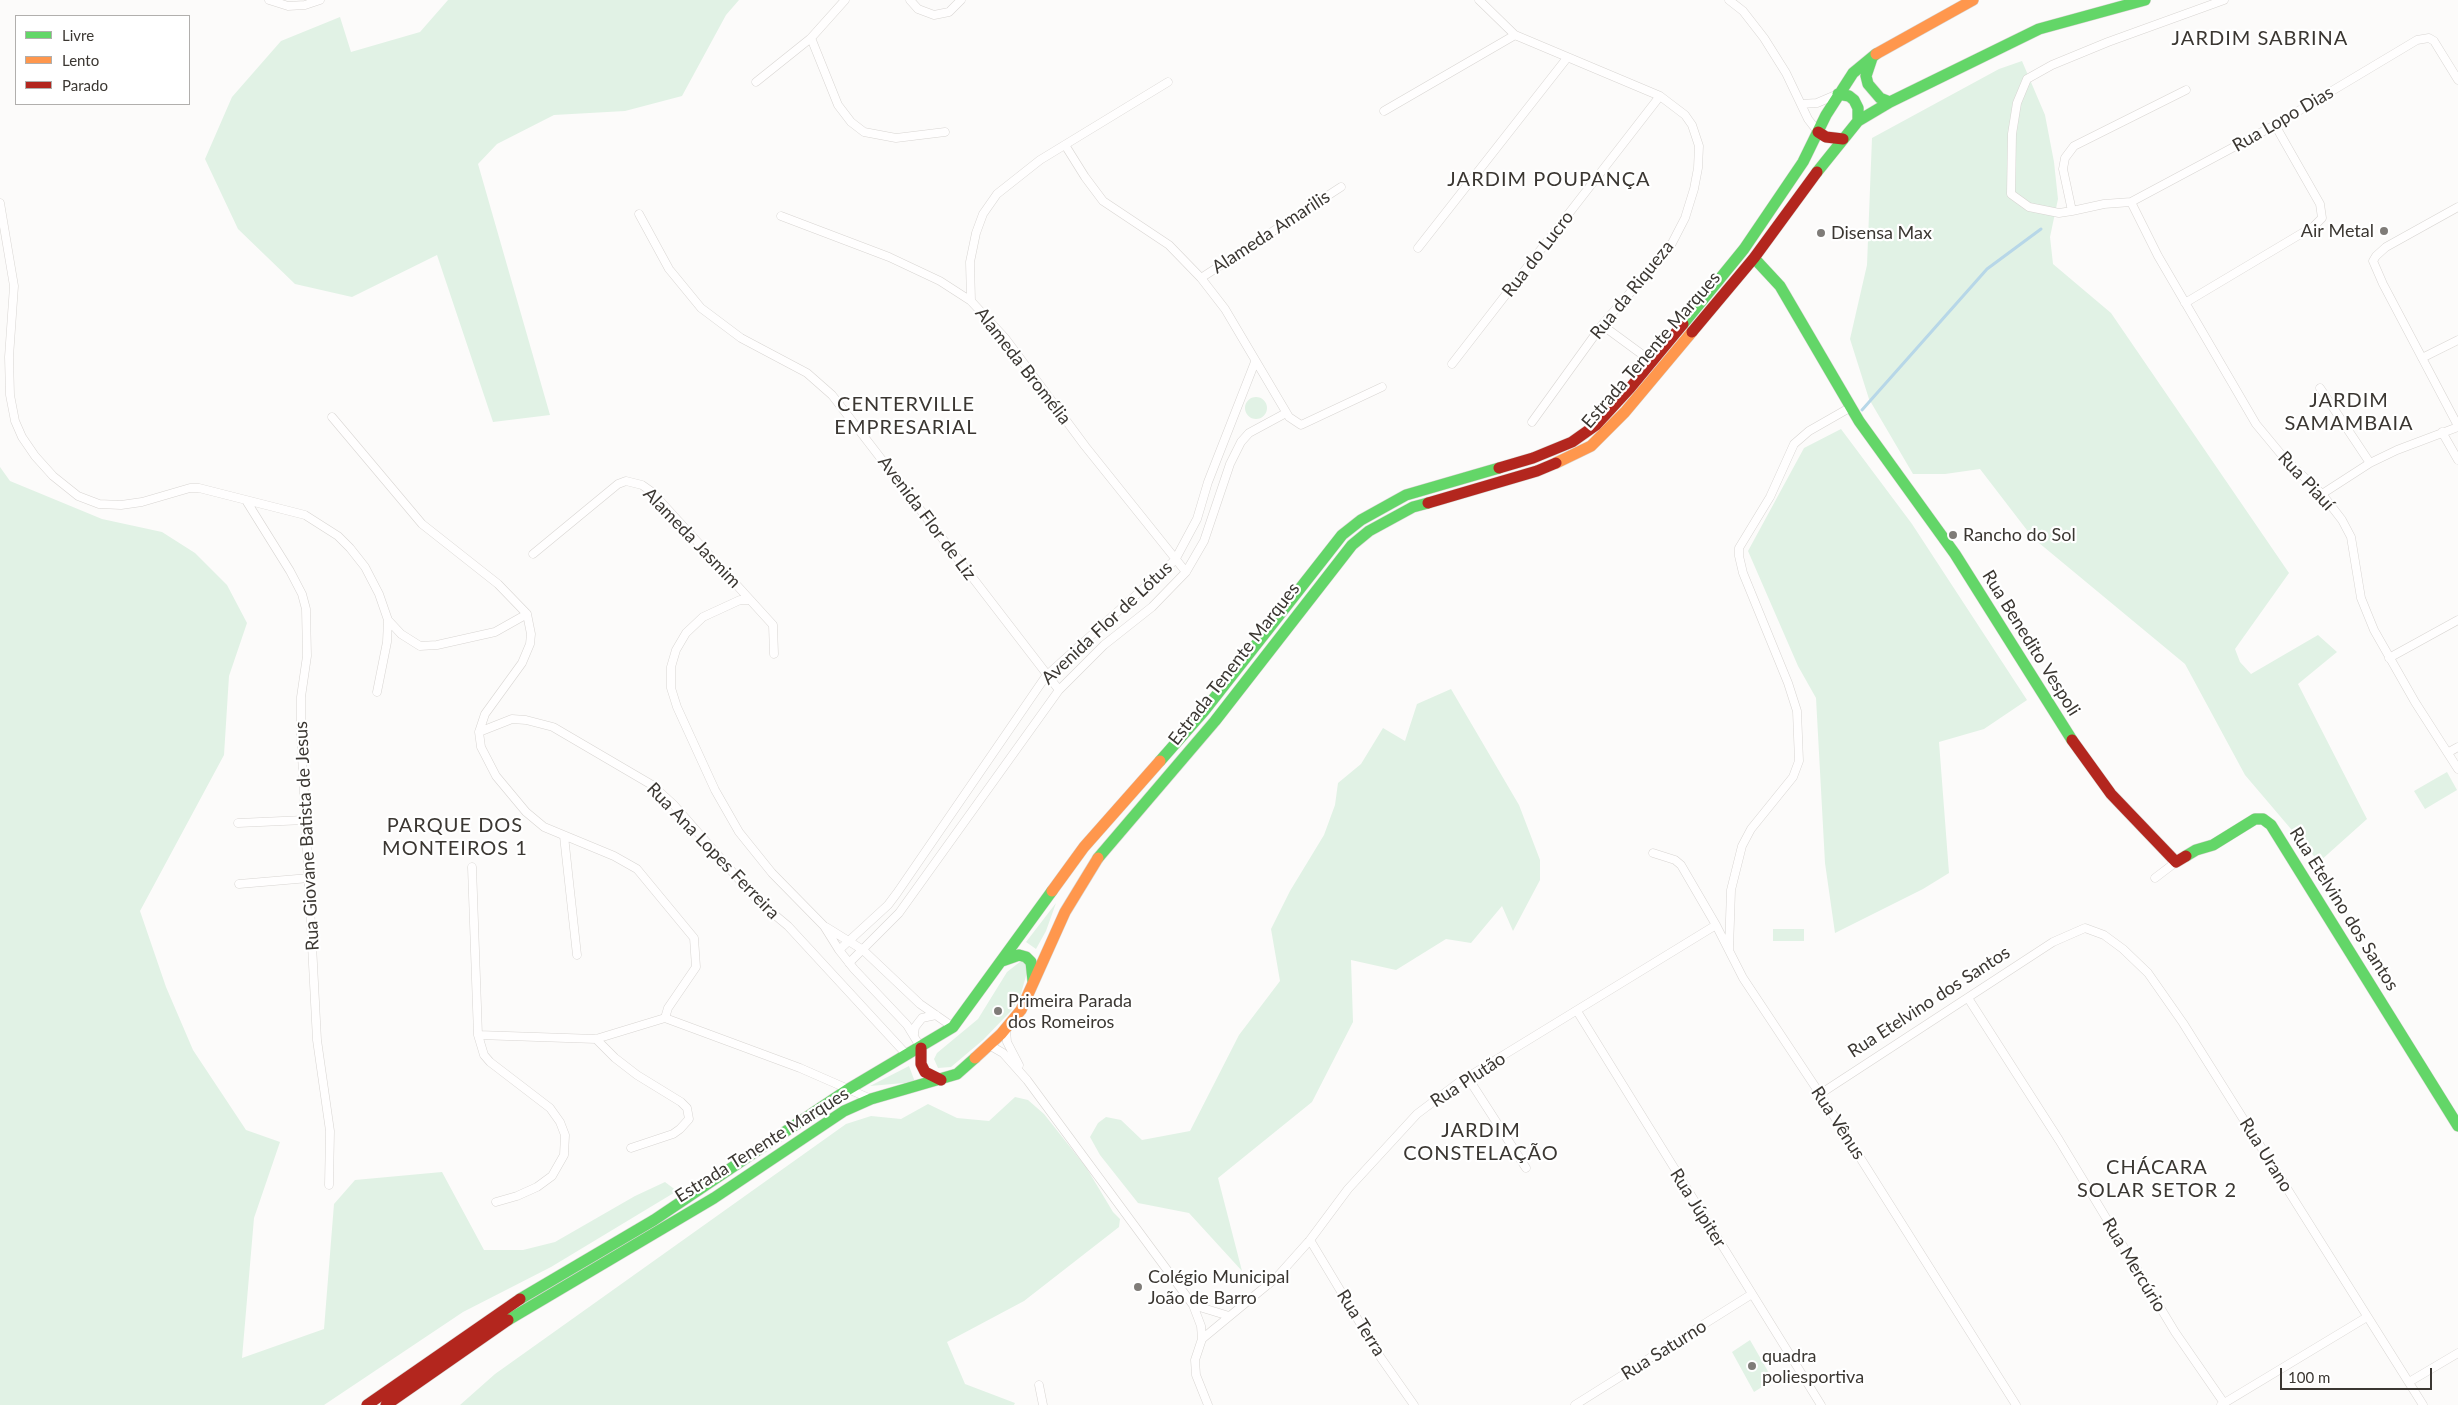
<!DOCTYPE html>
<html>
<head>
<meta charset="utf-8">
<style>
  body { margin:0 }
  #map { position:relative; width:2458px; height:1405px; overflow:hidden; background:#fcfbfa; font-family:Lato,sans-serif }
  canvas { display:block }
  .legend { position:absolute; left:15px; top:15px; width:175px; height:90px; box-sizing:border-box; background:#fff; border:1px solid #b1afad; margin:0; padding:6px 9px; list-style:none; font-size:15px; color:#3b3732 }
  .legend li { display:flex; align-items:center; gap:10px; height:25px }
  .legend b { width:25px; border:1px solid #b1afad }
  .scale { position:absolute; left:2280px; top:1368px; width:152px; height:22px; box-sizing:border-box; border:2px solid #3b3732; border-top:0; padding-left:6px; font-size:15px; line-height:18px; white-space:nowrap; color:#3b3732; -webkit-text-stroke:4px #fff; paint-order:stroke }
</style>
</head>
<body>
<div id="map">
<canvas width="2458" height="1405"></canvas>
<ul class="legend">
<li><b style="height:6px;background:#63d668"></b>Livre</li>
<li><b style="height:6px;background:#ff974d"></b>Lento</li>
<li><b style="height:6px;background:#b3261e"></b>Parado</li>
</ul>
<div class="scale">100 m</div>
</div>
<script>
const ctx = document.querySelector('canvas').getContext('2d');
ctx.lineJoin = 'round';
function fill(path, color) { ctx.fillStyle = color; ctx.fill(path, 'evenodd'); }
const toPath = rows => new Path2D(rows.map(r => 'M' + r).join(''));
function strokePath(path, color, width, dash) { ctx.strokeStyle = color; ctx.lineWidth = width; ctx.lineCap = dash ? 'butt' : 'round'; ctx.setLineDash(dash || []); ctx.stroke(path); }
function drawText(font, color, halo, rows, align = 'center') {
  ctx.font = font + ' Lato,sans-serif'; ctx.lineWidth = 4.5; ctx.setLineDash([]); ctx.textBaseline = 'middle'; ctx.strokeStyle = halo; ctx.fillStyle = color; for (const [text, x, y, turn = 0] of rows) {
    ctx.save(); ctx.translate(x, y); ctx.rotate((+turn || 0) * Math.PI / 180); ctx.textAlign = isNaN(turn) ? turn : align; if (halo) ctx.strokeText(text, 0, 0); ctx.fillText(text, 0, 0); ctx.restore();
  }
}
fill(toPath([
  [448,0,739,0,726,15,682,96,625,111,554,115,497,144,478,164,550,415,493,422,437,255,352,297,295,284,238,229,205,159,232,97,281,41,340,17,351,52,420,32],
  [2022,61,2045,115,2054,162,2058,199,2050,237,2053,264,2111,313,2289,573,2235,649,2240,662,2251,674,2318,635,2337,652,2298,684,2367,819,2319,862,2245,775,2185,664,2033,538,1980,469,1945,474,1913,474,1869,399,1850,339,1867,265,1872,138,1999,69],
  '1245 408a11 11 0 1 1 22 0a11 11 0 1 1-22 0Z',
  [1841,429,1912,524,2027,700,1984,729,1939,742,1949,873,1923,889,1835,933,1825,863,1816,698,1798,666,1748,551,1804,448],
  [0,467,10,481,102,519,162,532,195,553,227,585,247,623,229,676,224,755,140,911,166,987,193,1050,246,1130,280,1142,254,1218,242,1358,324,1329,334,1204,355,1180,442,1172,484,1250,523,1250,555,1242,635,1196,665,1182,677,1191,551,1267,463,1312,324,1405,0,1405],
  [1451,689,1519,805,1540,860,1540,880,1513,931,1502,906,1471,943,1446,939,1396,970,1351,960,1353,1022,1312,1102,1218,1178,1242,1271,1189,1213,1138,1203,1100,1155,1090,1137,1098,1123,1106,1117,1121,1120,1142,1140,1190,1131,1239,1035,1280,981,1271,929,1290,891,1324,835,1335,805,1338,783,1361,764,1383,728,1405,741,1417,704],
  [2447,772,2457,790,2425,809,2414,791],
  [1056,903,1046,931,1036,949,1026,942],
  [1773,929,1804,929,1804,941,1773,941],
  [1021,961,1025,962,1028,969,1020,997,1011,1011,983,1040,951,1067,938,1068,934,1059,937,1053,978,1019,1007,972],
  [909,1066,915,1082,870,1086],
  [1015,1097,1028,1100,1044,1114,1086,1167,1113,1212,1120,1219,1119,1227,1024,1301,947,1342,965,1384,1015,1403,1014,1405,460,1405,495,1374,846,1124,871,1116,901,1119,928,1104,957,1118,989,1121],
  [1750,1340,1773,1380,1754,1392,1732,1352]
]), '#e1f2e5');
strokePath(toPath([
  [1862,410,1987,269,2041,229]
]), '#b7d7e8', 3);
const street = toPath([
  [269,0,288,6,305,5,320,0],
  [910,0,918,9,934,15,949,12,961,0],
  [1479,0,1515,35,1660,96,1685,115,1692,125,1699,146,1698,168,1694,189,1685,218,1670,247,1602,325,1532,422],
  [1729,0,1743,11,1764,38,1786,73,1808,119,1818,132],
  [811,38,838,105,851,122,864,132,896,138,945,132],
  [756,82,811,38,845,0],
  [1801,104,1817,103,1838,94],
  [1384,111,1515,35],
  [1065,145,1085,177,1103,201,1169,245,1201,278,1225,309,1289,417,1301,425,1382,387],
  [2131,202,2158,256,2256,424,2285,459,2322,494,2342,520,2351,537,2361,598,2374,630,2415,702,2458,769],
  [2131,202,2275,125,2417,40,2429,38,2434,41,2458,80],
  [2131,202,2104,204,2072,211,2063,169,2065,158,2074,146,2186,90],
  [0,203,14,286,9,357,10,395,15,421,22,437,35,456,53,476,78,496,99,504,121,505,142,502,190,488,199,488,305,515,338,536,350,548,365,567,379,594,388,620,401,634,420,646,437,645,495,632,527,614],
  [2458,207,2386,247,2376,256,2373,261,2383,284,2458,426],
  [2072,211,2059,213,2029,207,2011,194,2012,134,2017,103,2027,79,2052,65,2108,42,2224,0],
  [639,214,669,269,701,308,741,338,807,373,832,395,1059,690],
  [781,216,889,257,940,281,971,301,1005,338,1085,446,1186,572],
  [1418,248,1567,58],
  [1201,278,1341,187],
  [971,301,970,262,976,233,983,214,997,194,1040,160,1168,82],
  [2185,303,2314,226,2322,218,2320,204,2275,125],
  [1602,325,1651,361],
  [2422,358,2458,340],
  [1452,364,1660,96],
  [2320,388,2370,463],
  [332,417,422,524,498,584,527,614,531,634,530,644,522,663,485,714,479,732,481,747,496,776,526,812,544,827,614,856,637,869,694,938,696,967,668,1008,665,1018],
  [2442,432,2458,460],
  [2322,494,2370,463,2397,450,2458,427],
  [247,502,290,571,302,594,306,609,307,656,301,697,301,736,317,1040,330,1131,329,1185],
  [533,554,618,484,626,481,642,485,652,492,773,625,774,654],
  [750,600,740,600,703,617,686,633,676,650,671,667,671,688,677,707,715,790,739,832,772,873,824,926,839,950,854,969,907,1025,921,1048],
  [2389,658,2458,620],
  [377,692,387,642,388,620],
  [479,732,512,719,526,720,553,727,652,785,673,804,757,900,788,926,907,1055],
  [2449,752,2458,747],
  [238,823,305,820],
  [564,836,577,955],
  [1653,853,1675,860,1681,865,1716,925,1743,978,1820,1094,2016,1405],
  [472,867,478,1035,484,1055,490,1062,550,1108,560,1122,565,1135,564,1155,552,1176,537,1187,517,1196,496,1202],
  [2155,878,2176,862],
  [239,884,309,878],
  [826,927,863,950,920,1004,953,1027],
  [1729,949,1731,890,1742,846,1751,829,1793,777,1799,761,1797,711,1788,683,1743,573,1739,556,1739,548,1770,497,1794,444,1809,431,1851,407],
  [839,950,888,905,897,893,1046,676,1175,560,1197,519,1208,482,1255,362],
  [849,963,899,913,1059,690,1104,645,1152,607,1186,572,1204,541,1230,464,1241,442,1249,433,1286,413],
  [1968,998,2059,1140,2175,1332,2224,1403],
  [1577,1011,1821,1405],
  [665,1018,800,1068,871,1099],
  [1006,1030,1007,1042,1019,1065],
  [914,1034,915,1027,922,1018,936,1015],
  [478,1035,596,1039,665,1018],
  [596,1039,615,1058,637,1075,681,1102,687,1108,689,1119,680,1129,673,1134,631,1148],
  [989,1045,1003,1053,1027,1080,1193,1305,1229,1316],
  [1468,1078,1526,1168],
  [1820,1094,2053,942,2085,928,2104,935,2123,949,2148,973,2183,1023,2423,1405],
  [1310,1240,1381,1358,1414,1405],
  [1193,1305,1201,1326,1202,1339],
  [2409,1382,2458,1353],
  [1039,1385,1043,1405],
  [1208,1405,1196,1375,1195,1360,1202,1339,1277,1277,1310,1240,1348,1189,1417,1114,1458,1083,1716,925],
  [1575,1405,1752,1294],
  [2221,1405,2367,1317]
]);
const fast = toPath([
  [1872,58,1866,76,1868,84,1880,98,1890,102],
  [1838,94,1849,96,1854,100,1858,108,1858,121],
  [1817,172,1858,121,1890,102,2039,29,2145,0],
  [1754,258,1780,286,1859,421,1955,554,2072,740],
  [1683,324,1744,249,1803,162,1826,115,1853,73,1876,54],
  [1160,761,1204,711,1342,535,1361,520,1406,495,1499,468],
  [2186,856,2196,850,2213,845,2255,819,2263,819,2271,825,2458,1126],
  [1098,858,1215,721,1352,545,1369,531,1413,507,1428,503],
  [1002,961,1019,955,1026,957,1031,962,1033,981],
  [520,1299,654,1220,847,1090,953,1027,1052,891],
  [508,1320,714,1198,844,1111,871,1099,957,1074,975,1058]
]);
const slow = toPath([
  [1876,54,1973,0],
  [1556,463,1591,446,1625,412,1692,332],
  [1052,891,1084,847,1160,761],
  [975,1058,1001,1034,1021,1010,1065,912,1098,858]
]);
const jam = toPath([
  [1818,132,1826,137,1843,139],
  [1692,332,1754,258,1817,172],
  [1499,468,1533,458,1572,442,1596,425,1630,388,1683,324],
  [1428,503,1537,471,1556,463],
  [2072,740,2111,794,2176,862,2186,856],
  [921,1048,921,1064,925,1072,941,1080],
  [367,1405,520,1299],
  [386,1405,508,1320]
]);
strokePath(street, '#d8d5d2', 9);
strokePath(fast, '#d8d5d2', 12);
strokePath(slow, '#d8d5d2', 12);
strokePath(jam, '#d8d5d2', 12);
strokePath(street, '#fffefe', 8);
strokePath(fast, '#63d668', 11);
strokePath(slow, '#ff974d', 11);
strokePath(jam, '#b3261e', 11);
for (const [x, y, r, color] of [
  [2384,231,5,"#7f7c78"],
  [1821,233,5,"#7f7c78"],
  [1953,535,5,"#7f7c78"],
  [998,1011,5,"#7f7c78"],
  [1138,1287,5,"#7f7c78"],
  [1752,1366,5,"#7f7c78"]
]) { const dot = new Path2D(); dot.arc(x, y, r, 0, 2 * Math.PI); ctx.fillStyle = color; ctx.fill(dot); strokePath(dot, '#fff', 2); }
drawText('18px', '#3b3732', '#fff', [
  ["Rua Lopo Dias",2283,119,-30],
  ["Alameda Amarilis",1271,232,-33],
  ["Rua do Lucro",1538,254,-52],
  ["Rua da Riqueza",1632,290,-51],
  ["Estrada Tenente Marques",1651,350,-49],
  ["Alameda Bromélia",1023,366,52],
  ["Rua Piauí",2306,481,47],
  ["Avenida Flor de Liz",927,518,53],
  ["Alameda Jasmim",692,538,46],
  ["Avenida Flor de Lótus",1107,623,-43],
  ["Rua Benedito Vespoli",2031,643,58],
  ["Estrada Tenente Marques",1234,664,-52],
  ["Rua Giovane Batista de Jesus",307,836,-93],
  ["Rua Ana Lopes Ferreira",713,851,46],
  ["Rua Etelvino dos Santos",2344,909,58],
  ["Rua Etelvino dos Santos",1929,1002,-33],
  ["Rua Plutão",1468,1080,-33],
  ["Rua Vênus",1838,1123,57],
  ["Estrada Tenente Marques",762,1145,-32],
  ["Rua Urano",2266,1155,58],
  ["Rua Júpiter",1698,1208,58],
  ["Rua Mercúrio",2134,1265,59],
  ["Rua Terra",1361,1323,58],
  ["Rua Saturno",1664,1350,-32]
]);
drawText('18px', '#3b3732', '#fff', [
  ["Air Metal",2374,231,"right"],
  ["Disensa Max",1831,233],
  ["Rancho do Sol",1963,535],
  ["Primeira Parada",1008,1001],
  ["dos Romeiros",1008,1022],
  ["Colégio Municipal",1148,1277],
  ["João de Barro",1148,1298],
  ["quadra",1762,1356],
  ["poliesportiva",1762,1377]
], 'left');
ctx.letterSpacing = '1px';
drawText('20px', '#3b3732', '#fff', [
  ["JARDIM SABRINA",2260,39],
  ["JARDIM POUPANÇA",1549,180],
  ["JARDIM",2349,401],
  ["SAMAMBAIA",2349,424],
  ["CENTERVILLE",906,405],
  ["EMPRESARIAL",906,428],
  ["PARQUE DOS",455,826],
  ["MONTEIROS 1",455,849],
  ["JARDIM",1481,1131],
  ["CONSTELAÇÃO",1481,1154],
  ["CHÁCARA",2157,1168],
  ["SOLAR SETOR 2",2157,1191]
]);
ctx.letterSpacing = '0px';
</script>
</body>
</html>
